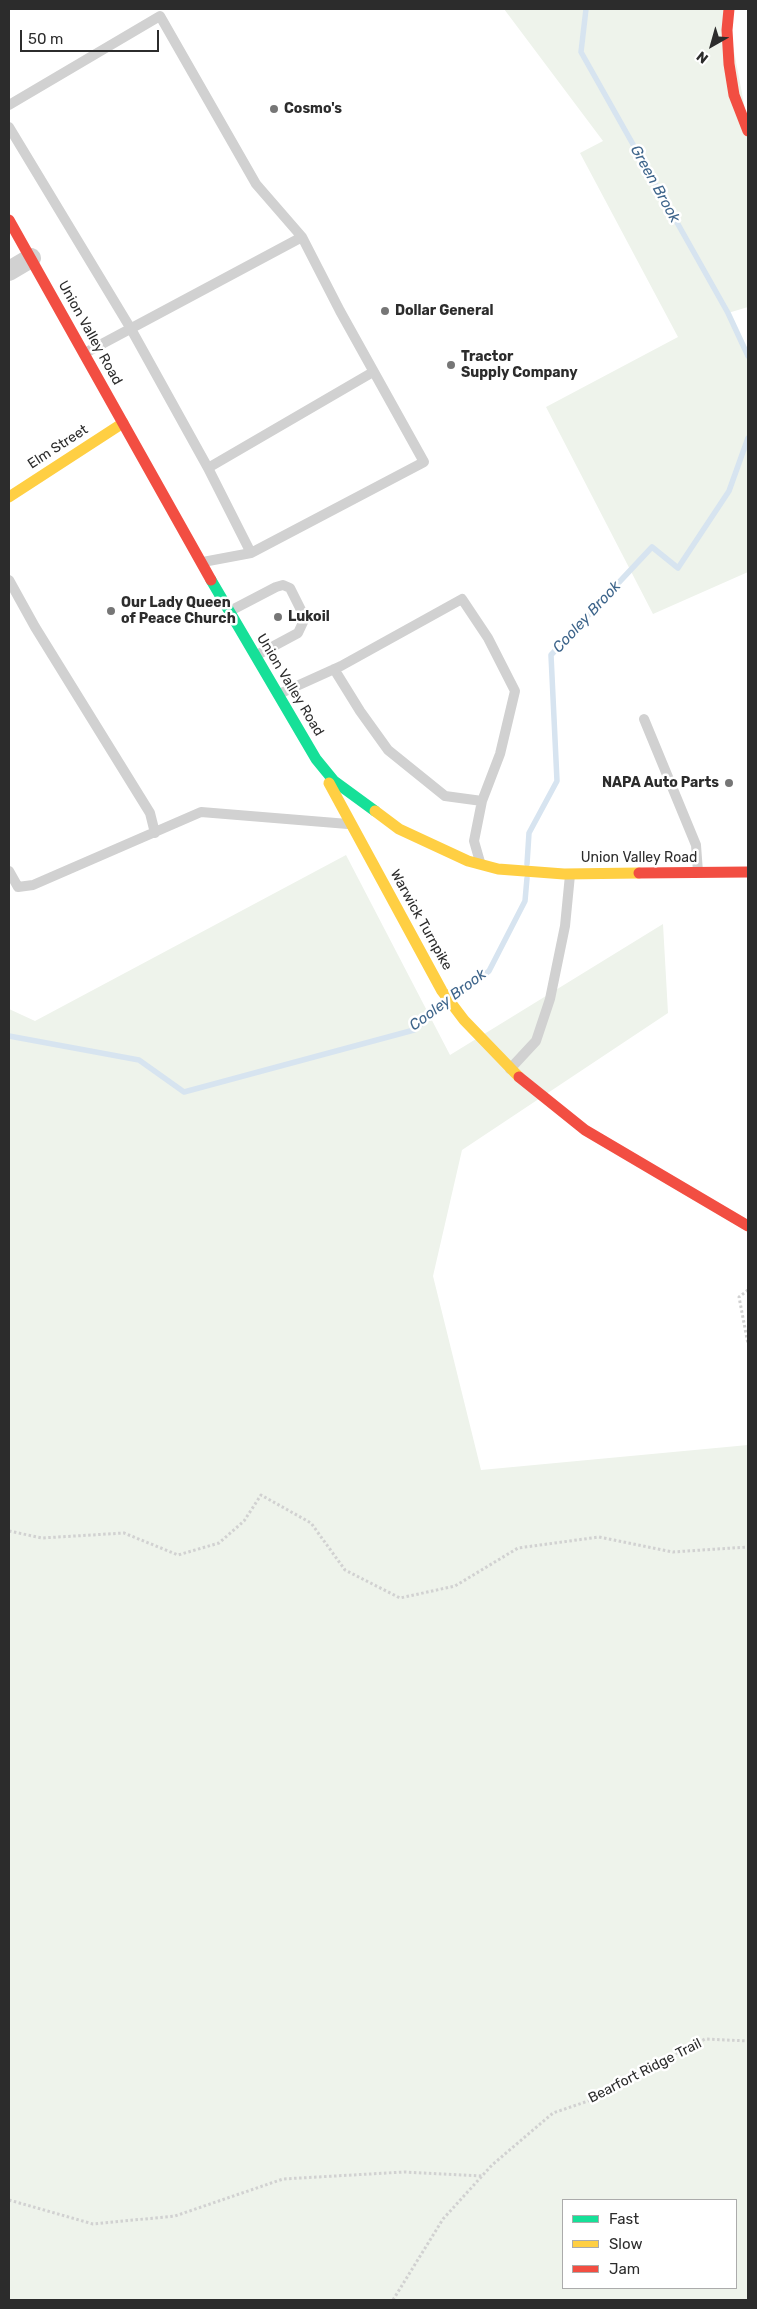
<!DOCTYPE html>
<html>
<head>
<meta charset="utf-8">
<style>
  body { margin:0 }
  #map { position:relative; width:757px; height:2309px; overflow:hidden; background:#fff; font-family:Rubik,sans-serif }
  canvas { display:block }
  .frame { position:absolute; inset:0; border:10px solid #2c2c2c; pointer-events:none }
  .legend { position:absolute; left:562px; top:2199px; width:175px; height:90px; box-sizing:border-box; background:#fff; border:1px solid #ababab; margin:0; padding:6px 9px; list-style:none; font-size:15px; color:#2c2c2c }
  .legend li { display:flex; align-items:center; gap:10px; height:25px }
  .legend b { width:25px; border:1px solid #ababab }
  .north { position:absolute; left:687px; top:20px; width:50px; height:50px; -webkit-text-stroke:4px #fff; paint-order:stroke; rotate:218deg; font-size:14px; font-weight:700; line-height:20px; text-align:center; color:#2c2c2c }
  .north::after { content:''; display:block; margin:auto; width:18px; height:22px; background:#2c2c2c; clip-path:polygon(50% 0,100% 100%,50% 72%,0 100%) }
  .scale { position:absolute; left:20px; top:30px; width:139px; height:22px; box-sizing:border-box; border:2px solid #2c2c2c; border-top:0; padding-left:6px; font-size:15px; line-height:18px; white-space:nowrap; color:#2c2c2c; -webkit-text-stroke:4px #fff; paint-order:stroke }
</style>
</head>
<body>
<div id="map">
<canvas width="757" height="2309"></canvas>
<div class="frame"></div>
<ul class="legend">
<li><b style="height:6px;background:#16e098"></b>Fast</li>
<li><b style="height:6px;background:#ffcf43"></b>Slow</li>
<li><b style="height:6px;background:#f24e42"></b>Jam</li>
</ul>
<div class="north">N</div>
<div class="scale">50 m</div>
</div>
<script>
const ctx = document.querySelector('canvas').getContext('2d');
ctx.lineJoin = 'round';
function fill(path, color) { ctx.fillStyle = color; ctx.fill(path, 'evenodd'); }
const toPath = rows => new Path2D(rows.map(r => 'M' + r).join(''));
function strokePath(path, color, width, dash) { ctx.strokeStyle = color; ctx.lineWidth = width; ctx.lineCap = dash ? 'butt' : 'round'; ctx.setLineDash(dash || []); ctx.stroke(path); }
function drawText(font, color, halo, rows, align = 'center') {
  ctx.font = font + ' Rubik,sans-serif'; ctx.lineWidth = 5; ctx.setLineDash([]); ctx.textBaseline = 'middle'; ctx.strokeStyle = halo; ctx.fillStyle = color; for (const [text, x, y, turn = 0] of rows) {
    ctx.save(); ctx.translate(x, y); ctx.rotate((+turn || 0) * Math.PI / 180); ctx.textAlign = isNaN(turn) ? turn : align; if (halo) ctx.strokeText(text, 0, 0); ctx.fillText(text, 0, 0); ctx.restore();
  }
}
fill(toPath([
  [504,9,726,9,748,125,748,307,728,313,748,356,748,572,653,614,546,407,678,337,580,153,603,141],
  [346,855,450,1055,663,924,668,1013,462,1150,433,1276,481,1470,748,1445,748,2300,9,2300,9,1009,35,1021],
  [563,2200,736,2200,736,2288,563,2288]
]), '#eef3eb');
strokePath(toPath([
  [586,9,581,52,728,313,748,356],
  [527,864,529,833,557,781,551,655,652,547,678,568,729,491,748,438],
  [456,997,489,971,525,901,527,878],
  [9,1036,139,1060,184,1092,414,1030,445,1005]
]), '#d7e4f0', 5.5);
strokePath(toPath([
  [748,1290,739,1297,748,1344],
  [9,1531,42,1538,124,1533,178,1555,219,1543,244,1521,261,1495,311,1523,345,1570,400,1598,455,1586,518,1548,599,1537,673,1552,748,1547],
  [9,2200,93,2224,175,2216,283,2179,404,2172,482,2176],
  [393,2300,443,2219,492,2165,553,2113,597,2098,657,2063,705,2039,748,2041]
]), '#d1d1d1', 3, [2.5, 2.5]);
strokePath(toPath([
  [9,105,160,16,256,184,302,237,340,311,424,462,251,553,203,562],
  [9,127,131,329,208,468,251,553],
  [85,353,302,237],
  [208,468,373,372],
  [9,580,35,627,150,813,155,833],
  [230,611,276,587,283,585,290,588,305,618,298,633,257,655],
  [334,669,360,711,388,750,445,796,482,801],
  [279,694,341,666,462,599,488,638,515,691,500,754,482,801,474,841,480,862],
  [644,719,696,845,698,872],
  [9,871,18,887,33,885,201,812,348,824],
  [510,1069,536,1041,550,999,565,926,570,875]
]), '#d1d1d1', 10);
strokePath(toPath([
  [9,271,31,258]
]), '#d1d1d1', 20);
strokePath(toPath([
  [211,580,316,759,334,781,375,811]
]), '#16e098', 11);
strokePath(toPath([
  [9,497,123,423],
  [329,783,442,991,464,1020,519,1077],
  [375,811,399,829,468,861,498,869,564,874,639,873]
]), '#ffcf43', 11);
strokePath(toPath([
  [729,9,727,30,729,64,734,95,748,131],
  [9,220,211,580],
  [639,873,748,872],
  [519,1077,585,1130,748,1226]
]), '#f24e42', 11);
for (const [x, y, r, color] of [
  [274,109,5,"#767676"],
  [385,311,5,"#767676"],
  [451,365,5,"#767676"],
  [111,611,5,"#767676"],
  [278,617,5,"#767676"],
  [729,783,5,"#767676"]
]) { const dot = new Path2D(); dot.arc(x, y, r, 0, 2 * Math.PI); ctx.fillStyle = color; ctx.fill(dot); strokePath(dot, '#fff', 2); }
drawText('bold 14px', '#2c2c2c', '#fff', [
  ["Cosmo's",284,109],
  ["Dollar General",395,311],
  ["Tractor",461,357],
  ["Supply Company",461,373],
  ["Our Lady Queen",121,603],
  ["of Peace Church",121,619],
  ["Lukoil",288,617],
  ["NAPA Auto Parts",719,783,"right"]
], 'left');
drawText('14px', '#2c2c2c', '#fff', [
  ["Union Valley Road",90,333,61],
  ["Elm Street",58,447,-33],
  ["Union Valley Road",290,685,59],
  ["Union Valley Road",639,858],
  ["Warwick Turnpike",421,920,61],
  ["Bearfort Ridge Trail",645,2071,-27]
]);
drawText('italic 15px', '#3e658b', '#fff', [
  ["Green Brook",655,184,61],
  ["Cooley Brook",587,617,-47],
  ["Cooley Brook",448,1000,-37]
]);
</script>
</body>
</html>
